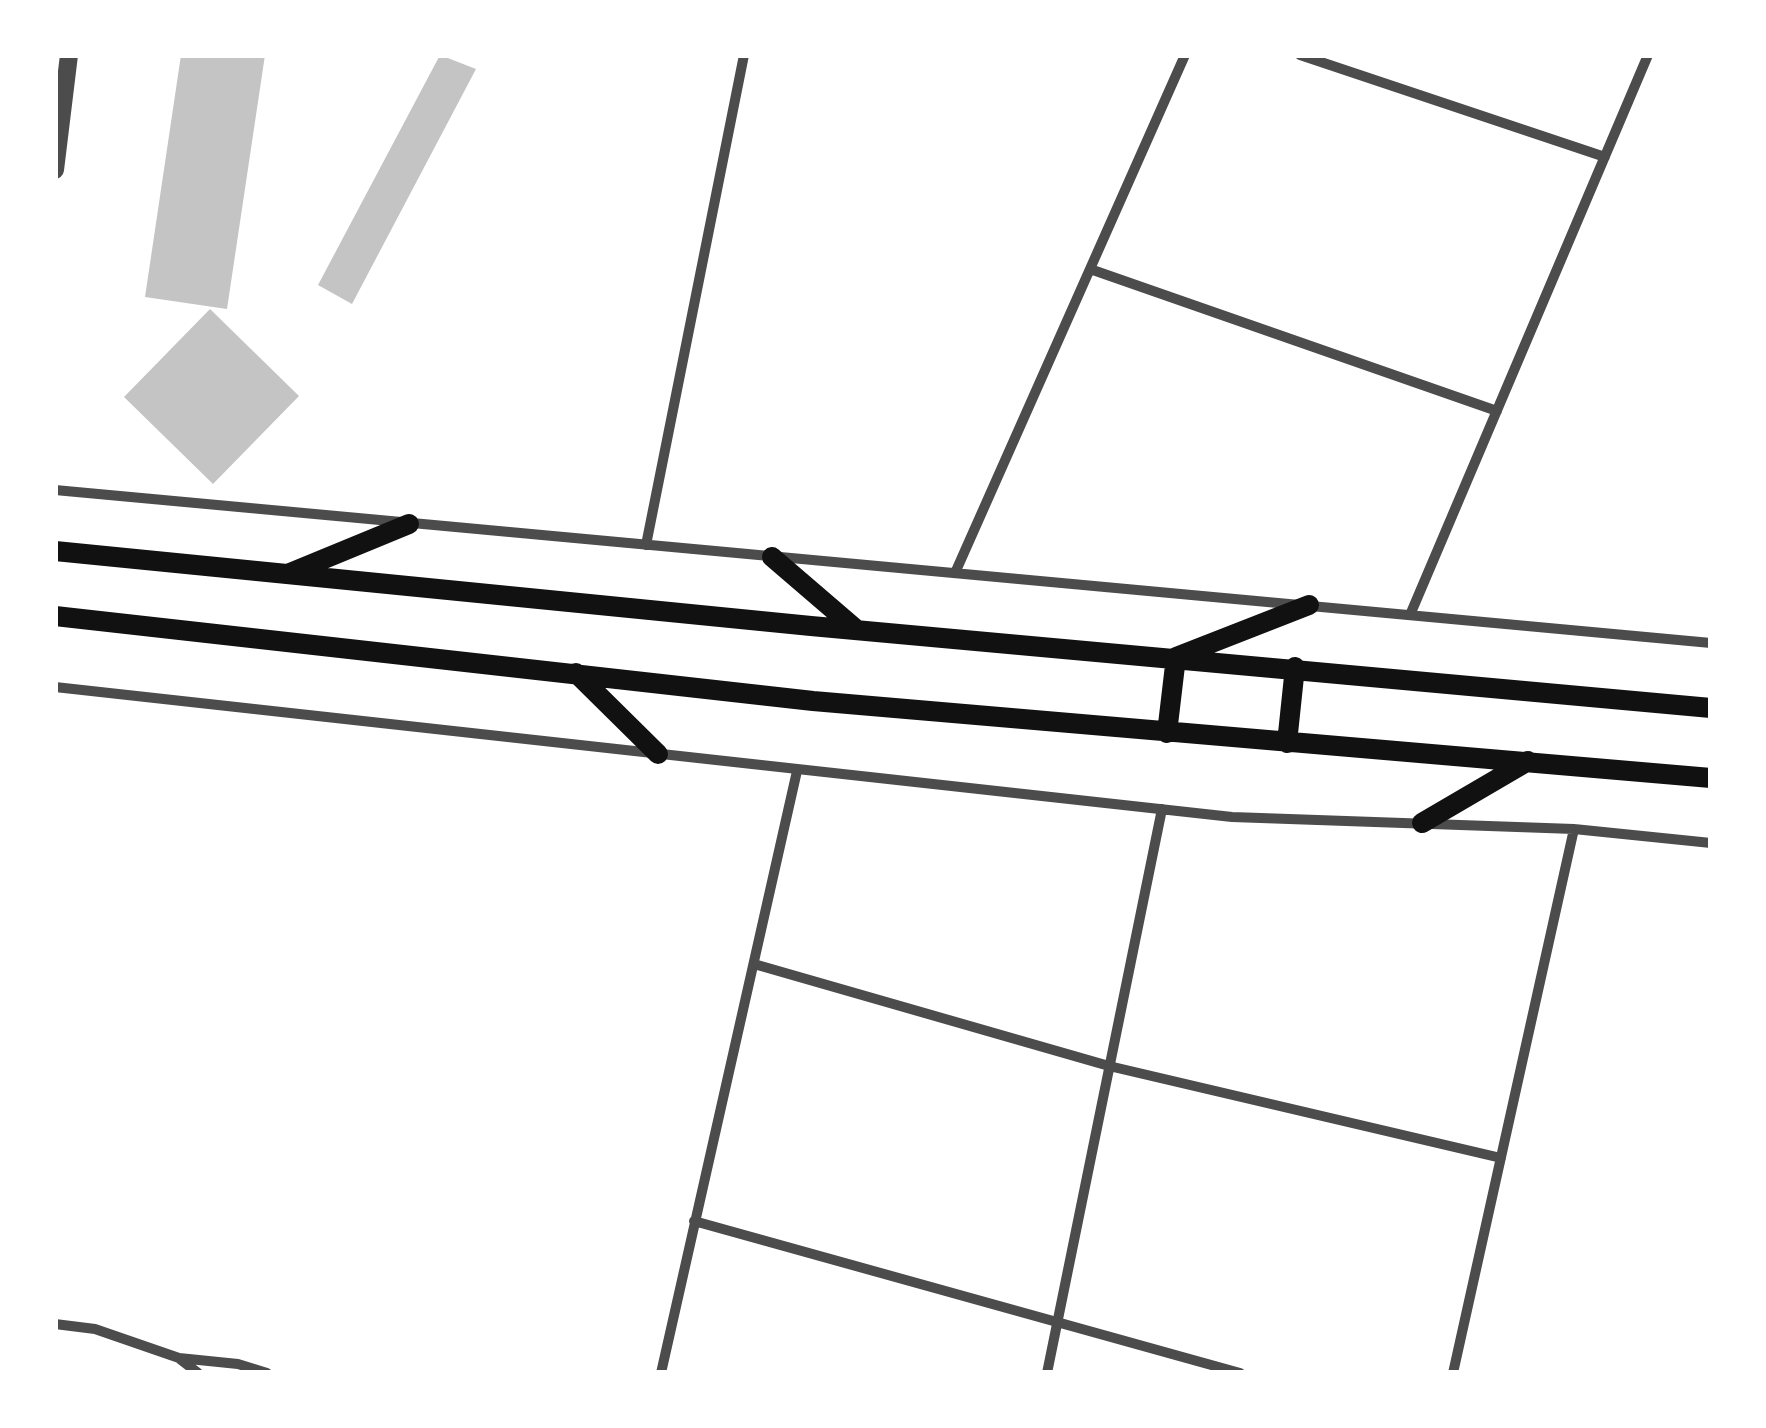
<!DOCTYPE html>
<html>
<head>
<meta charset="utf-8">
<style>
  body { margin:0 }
  #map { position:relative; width:1766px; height:1428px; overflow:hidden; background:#fff; font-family:"Sofia Sans Condensed",sans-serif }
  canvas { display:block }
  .frame { position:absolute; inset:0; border:58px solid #fff; pointer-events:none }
</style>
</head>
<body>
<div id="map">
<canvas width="1766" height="1428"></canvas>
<div class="frame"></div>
</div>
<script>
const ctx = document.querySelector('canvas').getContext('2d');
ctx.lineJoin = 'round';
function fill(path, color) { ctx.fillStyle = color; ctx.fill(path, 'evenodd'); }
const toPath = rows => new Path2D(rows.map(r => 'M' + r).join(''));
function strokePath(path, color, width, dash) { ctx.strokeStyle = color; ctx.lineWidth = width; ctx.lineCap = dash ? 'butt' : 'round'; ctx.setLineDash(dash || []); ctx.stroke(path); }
fill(toPath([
  [181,55,265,55,227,309,145,297],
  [440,55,476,69,352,304,318,285],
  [210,309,299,396,213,484,124,397]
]), '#c4c4c4');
strokePath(toPath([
  [1300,55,1605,157],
  [1090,269,1497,411],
  [55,490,1711,643],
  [646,545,744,55],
  [955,573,1185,55],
  [1410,615,1648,55],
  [55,687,1232,817,1574,829,1711,843],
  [754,964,1109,1066,1501,1158],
  [694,1221,1240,1373],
  [55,1324,95,1329,179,1358,238,1364,267,1373],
  [180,1359,198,1373],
  [661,1373,797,771],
  [1047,1373,1162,809],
  [1453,1373,1574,829]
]), '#4c4c4c', 10);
strokePath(toPath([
  [55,170,69,55]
]), '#4c4c4c', 18);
strokePath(toPath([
  [55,551,811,626,1711,708],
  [772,557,857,630],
  [290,573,409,524],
  [55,616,813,701,1711,778],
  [576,673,658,754],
  [1167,733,1176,657,1309,605],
  [1287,743,1295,667],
  [1422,823,1528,761]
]), '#111', 20);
</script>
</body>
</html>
